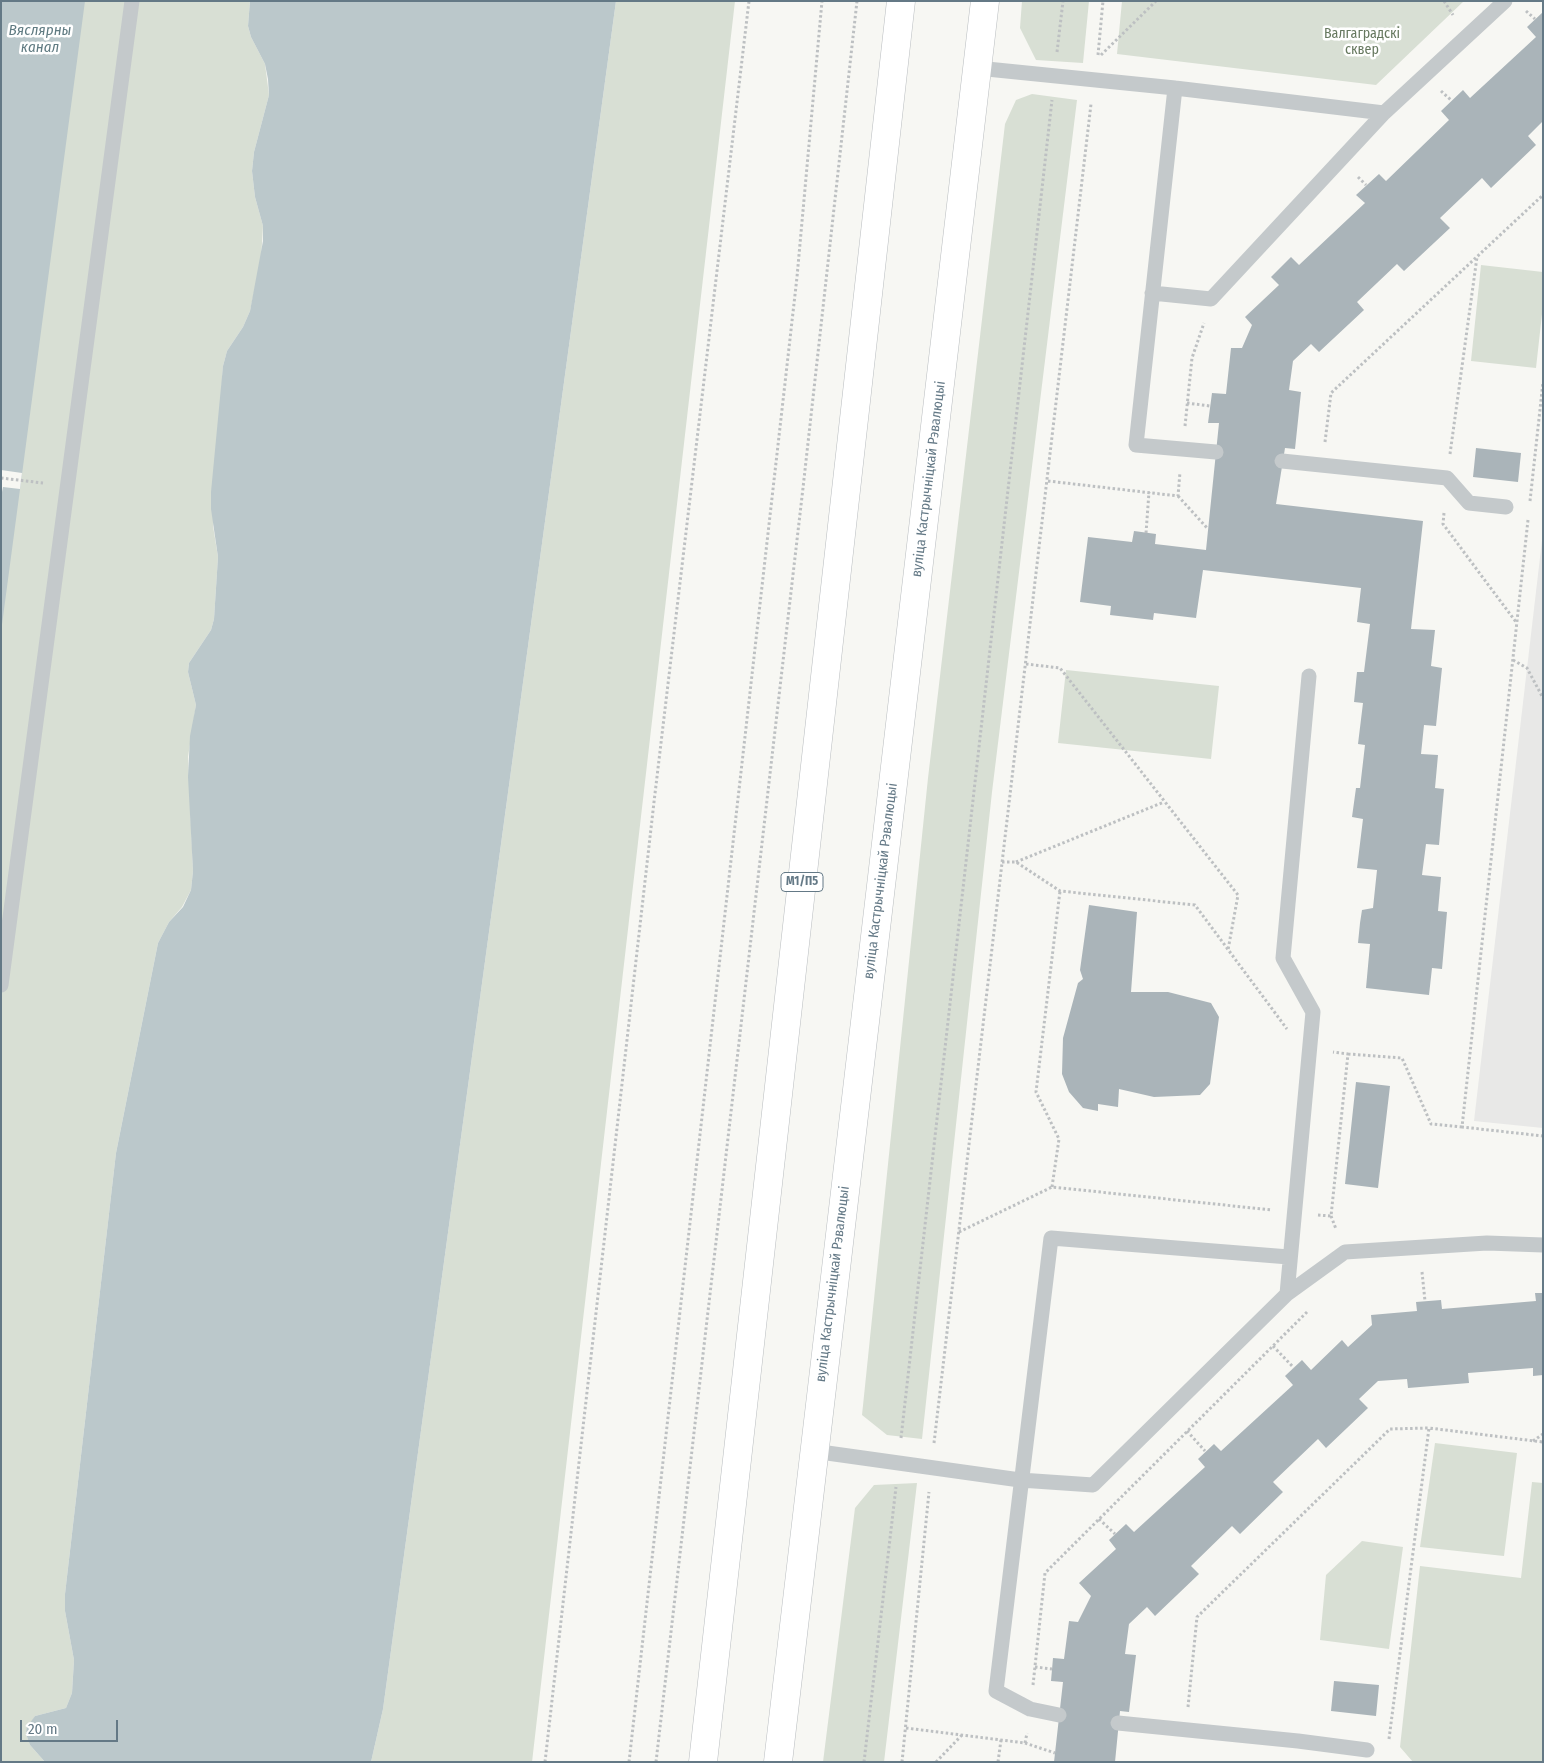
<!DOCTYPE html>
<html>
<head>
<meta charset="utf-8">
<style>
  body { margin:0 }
  #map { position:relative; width:1544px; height:1763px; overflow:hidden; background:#f7f7f3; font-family:"Fira Sans Condensed",sans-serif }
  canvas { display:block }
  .frame { position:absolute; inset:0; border:2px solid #647986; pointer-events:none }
  .scale { position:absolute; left:20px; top:1720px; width:98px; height:22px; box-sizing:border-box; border:2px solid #647986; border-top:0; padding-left:6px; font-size:15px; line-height:18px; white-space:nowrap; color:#647986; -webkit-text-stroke:4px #fff; paint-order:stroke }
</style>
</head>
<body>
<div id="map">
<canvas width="1544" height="1763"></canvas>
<div class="frame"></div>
<div class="scale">20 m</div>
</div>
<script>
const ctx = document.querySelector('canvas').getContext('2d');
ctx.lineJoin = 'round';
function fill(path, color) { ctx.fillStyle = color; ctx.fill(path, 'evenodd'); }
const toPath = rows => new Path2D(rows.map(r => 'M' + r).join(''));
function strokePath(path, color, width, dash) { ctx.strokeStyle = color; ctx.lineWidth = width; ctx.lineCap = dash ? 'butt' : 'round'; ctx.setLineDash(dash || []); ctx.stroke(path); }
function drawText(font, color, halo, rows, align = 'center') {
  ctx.font = font + ' "Fira Sans Condensed",sans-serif'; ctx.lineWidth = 5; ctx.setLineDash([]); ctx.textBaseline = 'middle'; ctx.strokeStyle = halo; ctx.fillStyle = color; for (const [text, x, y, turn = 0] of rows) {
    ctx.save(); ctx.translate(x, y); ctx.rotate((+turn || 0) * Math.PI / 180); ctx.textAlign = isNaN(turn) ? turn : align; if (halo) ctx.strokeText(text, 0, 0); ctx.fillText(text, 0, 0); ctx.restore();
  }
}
fill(toPath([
  [1543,532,1543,1128,1474,1121]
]), '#e8e8e7');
fill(toPath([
  [1,1,250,1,248,26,251,37,265,64,269,95,254,152,252,171,255,197,263,226,261,260,250,311,243,327,227,351,223,366,213,526,218,557,214,619,211,630,189,663,188,672,196,705,188,757,193,871,191,890,182,907,169,922,158,943,116,1153,65,1594,65,1611,74,1660,72,1693,66,1708,35,1716,26,1734,30,1745,45,1762,1,1762],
  [616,1,735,1,532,1762,371,1762,383,1709],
  [1022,1,1089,1,1083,63,1036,60,1020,28],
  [1122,1,1464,1,1376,85,1117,54],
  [1032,94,1077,100,992,792,922,1439,887,1435,862,1415,928,778,1005,124,1016,100],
  [1481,265,1543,272,1543,305,1536,368,1471,361],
  [1066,670,1219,686,1211,759,1058,743],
  [1435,1443,1517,1453,1504,1556,1420,1547],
  [1532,1482,1543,1483,1543,1762,1413,1762,1400,1747,1420,1566,1521,1578],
  [917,1483,884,1762,823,1762,855,1508,874,1485],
  [1362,1541,1403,1547,1389,1649,1320,1640,1326,1575]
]), '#d8dfd4');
fill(toPath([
  [1,1,85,1,1,632],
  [250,1,616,1,383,1709,371,1762,45,1762,30,1745,26,1734,27,1727,35,1716,66,1708,72,1693,74,1660,65,1611,65,1594,116,1153,158,943,169,922,183,907,191,890,193,871,188,777,190,736,196,705,188,672,189,663,211,630,214,619,218,557,211,509,211,492,223,366,227,351,243,327,250,311,263,241,263,226,255,197,252,171,254,152,269,95,268,79,265,64,251,37,248,26]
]), '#bbc8cb');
fill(toPath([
  [1,470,22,473,20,489,3,487,1,497]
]), '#f7f7f3');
fill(toPath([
  [1543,12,1543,121,1528,136,1536,145,1491,188,1482,178,1440,218,1450,228,1404,271,1397,264,1357,302,1364,310,1319,352,1311,344,1293,361,1289,390,1301,392,1295,449,1285,448,1276,504,1423,521,1411,629,1435,630,1431,666,1442,668,1436,726,1424,725,1421,754,1438,755,1435,788,1444,789,1439,845,1426,844,1422,875,1441,877,1438,911,1447,912,1442,969,1432,968,1429,995,1366,988,1370,944,1358,943,1360,923,1362,910,1373,908,1377,870,1357,868,1363,819,1352,817,1356,788,1360,788,1365,745,1358,744,1363,703,1354,702,1357,672,1364,672,1370,624,1357,622,1361,588,1203,570,1196,618,1154,613,1153,620,1110,615,1111,606,1080,602,1088,537,1132,542,1134,531,1156,534,1155,544,1206,550,1219,423,1208,423,1212,393,1226,394,1231,348,1242,348,1252,325,1245,317,1279,285,1271,277,1291,257,1299,265,1365,203,1356,195,1379,174,1386,181,1449,120,1441,111,1463,90,1470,98,1536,37,1527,27],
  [1476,448,1521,453,1518,482,1473,477],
  [1089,905,1137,912,1131,992,1168,992,1211,1003,1219,1017,1210,1084,1200,1095,1154,1097,1119,1089,1118,1107,1098,1104,1098,1111,1083,1108,1069,1092,1062,1074,1063,1038,1078,983,1083,979,1080,970],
  [1356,1082,1390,1086,1378,1188,1345,1184],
  [1535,1293,1543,1293,1543,1375,1533,1376,1533,1368,1468,1373,1469,1383,1408,1388,1407,1379,1378,1381,1359,1399,1368,1408,1326,1448,1318,1439,1273,1482,1283,1492,1240,1534,1232,1526,1191,1566,1199,1574,1155,1616,1147,1607,1129,1624,1125,1654,1136,1655,1129,1712,1120,1711,1115,1762,1054,1762,1063,1682,1051,1681,1053,1658,1064,1659,1069,1621,1078,1622,1091,1596,1079,1583,1116,1549,1109,1540,1126,1524,1134,1532,1205,1467,1198,1459,1214,1444,1221,1451,1293,1385,1285,1376,1302,1360,1311,1370,1342,1340,1348,1347,1372,1325,1371,1315,1417,1311,1416,1302,1441,1300,1442,1309,1536,1301],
  [1334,1681,1379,1685,1376,1716,1331,1711]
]), '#aab4b9');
const highway = toPath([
  [703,1762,901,1],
  [778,1762,985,1]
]);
strokePath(highway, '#b8bcbf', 29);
strokePath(toPath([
  [1444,1,1453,15],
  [1526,11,1535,19],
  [1057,52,1063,1],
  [1098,55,1103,1],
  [1101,55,1156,1],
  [1441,91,1452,101],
  [1358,177,1366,185],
  [1187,403,1210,406],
  [1185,426,1192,358,1204,323],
  [1325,442,1331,393,1543,195],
  [1450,454,1477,257],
  [1,478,43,483],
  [1048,481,1178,496,1180,472],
  [1178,496,1208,529],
  [1530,501,1543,382],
  [1444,513,1443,524,1516,622],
  [1528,520,1462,1127,1543,1136],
  [1146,533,1149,492],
  [1513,660,1527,668,1543,698],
  [1026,664,1060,668,1238,895,1228,950],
  [1002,862,1016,862,1060,891,1195,905,1287,1029],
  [1016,862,1164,802],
  [1348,1054,1402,1058,1431,1124,1462,1127],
  [1052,1187,1059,1139,1036,1092,1060,891],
  [1318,1215,1331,1216,1348,1054,1333,1052],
  [1331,1216,1336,1229],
  [959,1232,1052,1187,1272,1210],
  [1422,1272,1425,1301],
  [1273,1346,1294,1368],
  [1187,1431,1205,1451],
  [901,1438,1052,100],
  [1533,1441,1543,1434],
  [934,1443,1091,104],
  [1099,1519,1115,1534],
  [1035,1667,1052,1669],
  [1033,1685,1045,1573,1308,1311],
  [1188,1707,1197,1617,1390,1429,1429,1428],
  [906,1728,1025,1743,1027,1733],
  [1389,1739,1429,1428,1543,1442],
  [1025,1743,1055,1753],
  [545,1762,654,802,749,1],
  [629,1762,797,277,822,1],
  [656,1762,803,488,857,1],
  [864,1762,896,1487],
  [902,1762,929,1492],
  [936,1762,962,1735],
  [998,1762,1001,1740]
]), '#bdc0c2', 3, [2.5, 2.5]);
strokePath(toPath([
  [977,68,1175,88,1384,113,1505,1],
  [1175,88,1136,445,1216,452],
  [1152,293,1211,299,1384,113],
  [1282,461,1447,478,1469,503,1506,507],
  [1,985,132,1],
  [1287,1294,1313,1012,1283,958,1309,676],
  [813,1451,1020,1480,1093,1485,1287,1294,1345,1252,1487,1243,1543,1245],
  [1059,1715,1030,1709,996,1691,1051,1238,1289,1257],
  [1118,1723,1298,1741,1367,1750]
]), '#c4c9cb', 15);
strokePath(highway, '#fff', 28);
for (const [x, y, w] of [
  [802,882,42]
]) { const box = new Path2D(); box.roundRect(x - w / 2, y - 9.5, w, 19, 4); ctx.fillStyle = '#fff'; ctx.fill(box); strokePath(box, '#647986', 1); }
drawText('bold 12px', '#647986', null, [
  ["М1/П5",802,882]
]);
drawText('14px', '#66785f', '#fff', [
  ["Валгаградскі",1362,34],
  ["сквер",1362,50]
]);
drawText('14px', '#647986', '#fff', [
  ["вуліца Кастрычніцкай Рэвалюцыі",929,479,-83],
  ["вуліца Кастрычніцкай Рэвалюцыі",881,881,-83],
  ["вуліца Кастрычніцкай Рэвалюцыі",833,1284,-83]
]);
drawText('italic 15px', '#607b82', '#fff', [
  ["Вяслярны",40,31],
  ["канал",40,48]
]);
</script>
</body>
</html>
